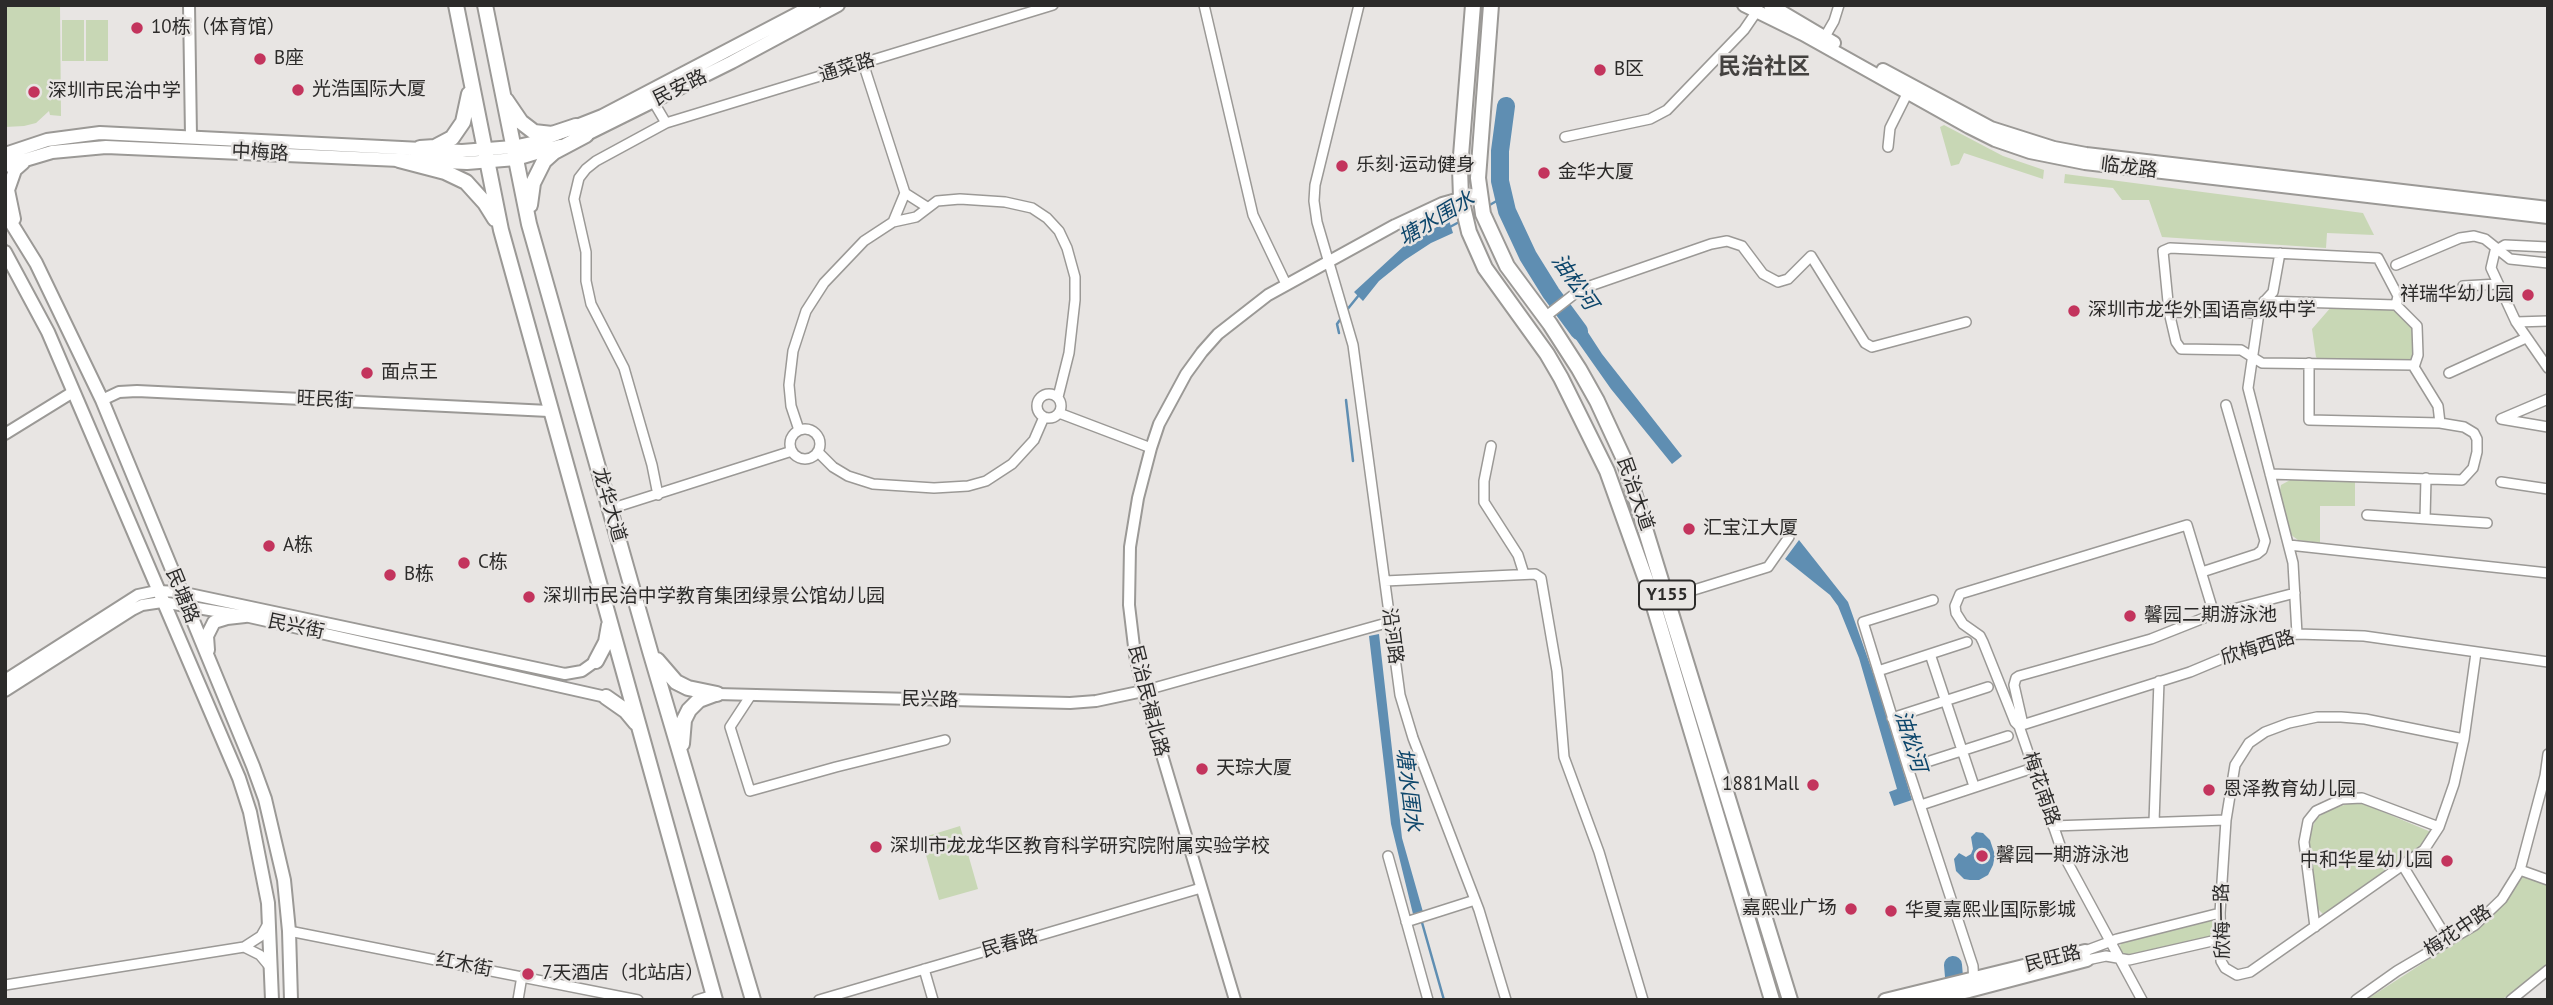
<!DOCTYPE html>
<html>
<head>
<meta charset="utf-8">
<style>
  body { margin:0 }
  #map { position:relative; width:2553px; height:1005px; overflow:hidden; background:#e8e5e3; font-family:"PT Sans",sans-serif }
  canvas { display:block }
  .frame { position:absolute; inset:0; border:7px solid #2c2b2a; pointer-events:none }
</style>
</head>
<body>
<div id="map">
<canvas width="2553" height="1005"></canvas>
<div class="frame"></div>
</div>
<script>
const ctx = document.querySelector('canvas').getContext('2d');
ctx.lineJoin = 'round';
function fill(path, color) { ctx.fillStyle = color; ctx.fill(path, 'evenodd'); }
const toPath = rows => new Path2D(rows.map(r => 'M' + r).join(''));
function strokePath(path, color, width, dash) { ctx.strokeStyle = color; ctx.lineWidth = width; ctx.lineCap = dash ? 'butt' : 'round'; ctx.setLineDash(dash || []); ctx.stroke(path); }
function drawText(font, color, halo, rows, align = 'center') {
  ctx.font = font + ' "PT Sans","Noto Sans SC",sans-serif'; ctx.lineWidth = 5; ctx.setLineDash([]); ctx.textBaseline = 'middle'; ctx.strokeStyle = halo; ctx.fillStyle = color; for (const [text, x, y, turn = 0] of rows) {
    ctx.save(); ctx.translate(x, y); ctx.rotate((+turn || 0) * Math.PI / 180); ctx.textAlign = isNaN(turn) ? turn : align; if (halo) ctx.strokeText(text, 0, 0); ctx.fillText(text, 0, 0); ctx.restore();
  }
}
fill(toPath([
  [5,5,60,5,61,116,50,115,49,111,36,123,24,126,5,127],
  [62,20,84,20,84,61,62,61],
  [86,20,108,20,108,61,86,61],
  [1944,125,2003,156,2044,170,2043,179,1964,153,1959,164,1951,166,1940,127],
  [2065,174,2363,213,2374,235,2327,233,2326,248,2162,237,2149,200,2122,200,2113,188,2064,183],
  [2332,306,2396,306,2412,322,2417,339,2413,358,2406,361,2319,360,2316,357,2312,329],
  [2292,479,2355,481,2355,506,2320,506,2320,543,2298,540,2290,534,2280,490,2281,485],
  [2350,803,2364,804,2431,832,2423,846,2324,915,2315,906,2308,838,2316,819,2327,811],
  [960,826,978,889,939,900,921,838],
  [2523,876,2548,883,2548,966,2535,977,2501,1000,2366,1000,2491,919],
  [2208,921,2213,921,2216,925,2215,937,2133,957,2124,956,2119,950,2121,943,2124,941]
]), '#c8d7b5');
fill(toPath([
  [1500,106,1512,106,1507,156,1493,156],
  [1493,176,1507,177,1511,205,1519,224,1507,230,1500,208],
  [1449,220,1453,233,1431,243,1405,260,1379,281,1363,301,1354,292,1404,246],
  [1527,240,1542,271,1559,295,1549,299,1515,246],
  [1569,313,1576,314,1602,354,1682,456,1672,464,1611,389,1561,318],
  [1799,540,1848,602,1874,676,1912,800,1894,806,1889,792,1897,789,1859,658,1838,606,1830,595,1785,559],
  [1379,634,1402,838,1423,912,1413,914,1391,824,1369,636],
  [1976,832,1983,833,1990,840,1995,855,1993,865,1988,875,1979,880,1970,880,1964,879,1956,871,1954,859,1959,853,1966,857,1971,854,1973,849,1971,837]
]), '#5f8eb2');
strokePath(toPath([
  [1488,206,1500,199],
  [1448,228,1461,221],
  [1346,311,1359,295],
  [1339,333,1337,324,1342,317],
  [1346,400,1353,461],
  [1421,919,1444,1000]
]), '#5f8eb2', 2.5);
strokePath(toPath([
  [1506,106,1500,151,1500,181,1507,211,1528,256,1551,293,1579,331],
  [1953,965,1956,1000]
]), '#5f8eb2', 18);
const minor = toPath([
  [1204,5,1253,215,1286,284],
  [1359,5,1315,185,1314,201,1317,222,1353,345,1400,695,1413,738,1479,910,1506,1000],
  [1823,40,1834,21,1839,5],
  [863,63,905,193,927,207],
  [653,101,666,123,1053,5],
  [1565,137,1650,119,1667,110,1744,30,1757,11],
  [1888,147,1890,128,1907,94],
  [893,222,905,193],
  [2548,247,2505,245,2495,251,2491,268,2516,322,2548,368],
  [2280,253,2273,292,2262,304,2259,313,2248,388,2293,563,2297,634],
  [2396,265,2460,238,2474,236,2485,239,2510,259,2548,263],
  [2463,286,2498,284],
  [2264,301,2396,305],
  [2169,312,2259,313],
  [1545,317,1577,292,1587,287,1711,244,1727,241,1742,246,1763,274,1778,282,1788,279,1811,256,1865,343,1872,347,1966,322],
  [2516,322,2548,321],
  [2414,365,2262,363,2241,350,2181,349,2176,342,2169,312,2163,251,2170,248,2378,258,2398,296,2396,305,2417,326,2418,355,2414,367,2438,406,2440,423],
  [2449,373,2526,338],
  '1037 406a12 12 0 1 1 24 0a12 12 0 1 1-24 0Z',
  [2548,399,2501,419,2548,427],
  [1059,413,1151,448],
  '790 444a15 15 0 1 1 30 0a15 15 0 1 1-30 0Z',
  [799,430,791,406,789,385,793,351,806,311,824,283,864,241,893,222,916,217,937,201,960,199,1005,202,1032,208,1047,218,1059,231,1067,248,1075,277,1075,300,1069,353,1058,397],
  [1491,446,1484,481,1484,502,1518,555,1524,574],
  [818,452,833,467,848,476,873,484,934,488,968,486,986,481,1012,464,1034,440,1044,417],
  [2270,474,2462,480,2473,468,2477,452,2477,439,2474,433,2464,427,2440,423,2309,420,2309,363],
  [2501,482,2548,489],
  [658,495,652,465,624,368,591,304,586,281,586,252,574,199,579,178,586,169,596,161,666,123],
  [610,509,792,451],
  [2367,515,2487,523],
  [2425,519,2426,478],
  [2187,525,2214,614,2151,639,2019,676,2016,678,2014,685,2022,720,2019,726,2015,722,1983,642,1980,636,1963,624,1956,613,1955,606,1960,594,2187,525],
  [2289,545,2548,573],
  [2202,572,2257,554,2262,550,2265,541,2226,405],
  [1385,581,1535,574,1541,578,1557,671,1564,757,1599,852,1643,1000],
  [1668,598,1768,567,1789,537,1789,526],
  [1933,600,1863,622,1908,768,1973,966,1974,984],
  [2214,614,2295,593],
  [1930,654,1974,786],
  [1878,671,1967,642],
  [1143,691,1390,622],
  [751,695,730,727,750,791,836,767,945,740],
  [1892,718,1988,687],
  [2464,739,2365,719,2341,717,2317,717,2289,723,2265,732,2249,743,2235,765,2226,820,2220,913,2221,961,2225,968,2237,975,2250,972,2424,850,2439,827,2454,784,2464,739,2476,653],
  [1908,768,2008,736],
  [1921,805,2033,768],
  [2154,822,2159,681],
  [2053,826,2226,820],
  [1388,856,1428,1000],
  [2403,866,2448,940],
  [2520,870,2548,880],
  [1406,922,1475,900],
  [2315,927,2304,842,2308,821,2316,811,2342,799,2362,798,2439,827],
  [289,931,638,1000],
  [244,947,260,955,270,967],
  [2085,951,2117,939,2220,913],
  [2087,960,2106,956,2129,960,2221,939],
  [924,969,933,1000],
  [5,985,244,947,261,936,269,922],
  [518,1000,522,976],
  [697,1000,713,995],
  [819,1000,1201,888],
  [2142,1000,2063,854,2019,726,2190,672,2257,644,2297,634,2364,636,2548,662],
  [2356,1000,2397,971,2475,925,2502,899,2520,870,2545,776,2548,754],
  [2511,1000,2548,970]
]);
const tertiary = toPath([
  [189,5,191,136],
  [102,400,119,392,137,391,549,411],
  [5,434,73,392],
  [5,680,138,595,157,591,180,592,565,674,582,671,596,661],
  [5,691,132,610,142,605,162,602,245,616,606,697],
  [717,694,1070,703,1096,701,1143,691],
  [1235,1000,1143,691,1135,655,1129,605,1130,547,1138,498,1151,448,1159,424,1186,374,1202,352,1218,334,1268,295,1395,225,1442,203,1478,193]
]);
const secondary = toPath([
  [1744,5,1803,34,1969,127,1995,140,2030,152,2085,163,2548,217],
  [1770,5,1834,43],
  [1883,70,1991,128,2054,148,2086,154,2548,208],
  [577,139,732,62,838,5],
  [5,154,47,140,100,133,462,151,513,147,536,142,602,116,814,5],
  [5,166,52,152,106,147,467,163,516,159,560,146],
  [5,213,36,263,102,400,253,766,265,799,284,880,289,931,291,1000],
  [14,219,8,190,15,170,23,163],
  [5,252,48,332,239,778,250,812,268,903,272,1000],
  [208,650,207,636,214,622,227,618,245,616],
  [1885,1000,2085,951],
  [1923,1000,1969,991,2087,960]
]);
const primary = toPath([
  [456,5,501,230,715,1000],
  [485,5,529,224,650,651,753,1000],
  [1473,5,1460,168,1461,198,1469,232,1485,268,1547,354,1561,378,1607,471,1646,580,1772,1000],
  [1491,5,1478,178,1483,214,1507,266,1550,324,1579,369,1597,401,1623,457,1790,1000],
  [506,100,521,122,534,132,552,134,576,126],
  [420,148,435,147,452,138,463,122,469,94],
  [399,160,445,172,466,182,485,203,495,219],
  [530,205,533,183,544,161,554,152,586,135],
  [657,660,676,682,688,688,717,694],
  [596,661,606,642,609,625],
  [606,697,626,711,636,723],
  [682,744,684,720,689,710,699,700,715,694]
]);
strokePath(minor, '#9b9996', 12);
strokePath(tertiary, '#9b9996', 14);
strokePath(secondary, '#9b9996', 16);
strokePath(primary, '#9b9996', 18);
strokePath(minor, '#fff', 9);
strokePath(tertiary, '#fff', 10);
strokePath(secondary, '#fff', 12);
strokePath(primary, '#fff', 14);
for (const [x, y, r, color] of [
  [137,28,7,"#c3345d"],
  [260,59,7,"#c3345d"],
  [1600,70,7,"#c3345d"],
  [298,90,7,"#c3345d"],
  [34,92,7,"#c3345d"],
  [1342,166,7,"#c3345d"],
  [1544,173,7,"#c3345d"],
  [2528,295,7,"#c3345d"],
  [2074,311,7,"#c3345d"],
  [367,373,7,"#c3345d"],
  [1689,529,7,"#c3345d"],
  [269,546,7,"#c3345d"],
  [464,563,7,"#c3345d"],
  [390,575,7,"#c3345d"],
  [529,597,7,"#c3345d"],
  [2130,616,7,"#c3345d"],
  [1202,769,7,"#c3345d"],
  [1813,785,7,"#c3345d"],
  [2209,790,7,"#c3345d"],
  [876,847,7,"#c3345d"],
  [1982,856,7,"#c3345d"],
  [2447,861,7,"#c3345d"],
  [1851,909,7,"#c3345d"],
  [1891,911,7,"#c3345d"],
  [528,974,7,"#c3345d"]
]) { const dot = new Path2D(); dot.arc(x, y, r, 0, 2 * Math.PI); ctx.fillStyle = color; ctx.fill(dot); strokePath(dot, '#e8e5e3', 2.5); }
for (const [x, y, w] of [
  [1667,595,56]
]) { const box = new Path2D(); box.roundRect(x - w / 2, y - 14.5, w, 29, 5); ctx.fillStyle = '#e8e5e3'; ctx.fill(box); strokePath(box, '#2c2b2a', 2); }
drawText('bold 18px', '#2c2b2a', null, [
  ["Y155",1667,595]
]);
drawText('19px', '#2c2b2a', '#e8e5e3', [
  ["10栋（体育馆）",151,28],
  ["B座",274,59],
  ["B区",1614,70],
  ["光浩国际大厦",312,90],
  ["深圳市民治中学",48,92],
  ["乐刻·运动健身",1356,166],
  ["金华大厦",1558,173],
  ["祥瑞华幼儿园",2514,295,"right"],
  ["深圳市龙华外国语高级中学",2088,311],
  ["面点王",381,373],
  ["汇宝江大厦",1703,529],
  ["A栋",283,546],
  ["C栋",478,563],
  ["B栋",404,575],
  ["深圳市民治中学教育集团绿景公馆幼儿园",543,597],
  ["馨园二期游泳池",2144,616],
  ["天琮大厦",1216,769],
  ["1881Mall",1799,785,"right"],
  ["恩泽教育幼儿园",2223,790],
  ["深圳市龙龙华区教育科学研究院附属实验学校",890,847],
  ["馨园一期游泳池",1996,856],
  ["中和华星幼儿园",2433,861,"right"],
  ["嘉熙业广场",1837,909,"right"],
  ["华夏嘉熙业国际影城",1905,911],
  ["7天酒店（北站店）",542,974]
], 'left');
drawText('19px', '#2c2b2a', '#e8e5e3', [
  ["通菜路",847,68,-17],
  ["民安路",680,88,-26],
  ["中梅路",260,153,3],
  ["临龙路",2129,168,7],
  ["旺民街",325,400,3],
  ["民治大道",1635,494,71],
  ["龙华大道",609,505,74],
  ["民塘路",182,596,68],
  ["民兴街",296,627,12],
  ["沿河路",1392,636,83],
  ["欣梅西路",2258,648,-17],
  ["民兴路",930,700,2],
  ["民治民福北路",1148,701,76],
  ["梅花南路",2041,789,71],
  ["欣梅一路",2223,921,-91],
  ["梅花中路",2458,931,-34],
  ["民春路",1010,944,-16],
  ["民旺路",2053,959,-14],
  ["红木街",464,965,11]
]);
drawText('italic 21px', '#0d466b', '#e8e5e3', [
  ["塘水围水",1437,219,-31],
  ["油松河",1574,282,55],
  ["油松河",1910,741,73],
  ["塘水围水",1408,790,83]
]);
drawText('bold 23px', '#444240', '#e8e5e3', [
  ["民治社区",1764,67]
]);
</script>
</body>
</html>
